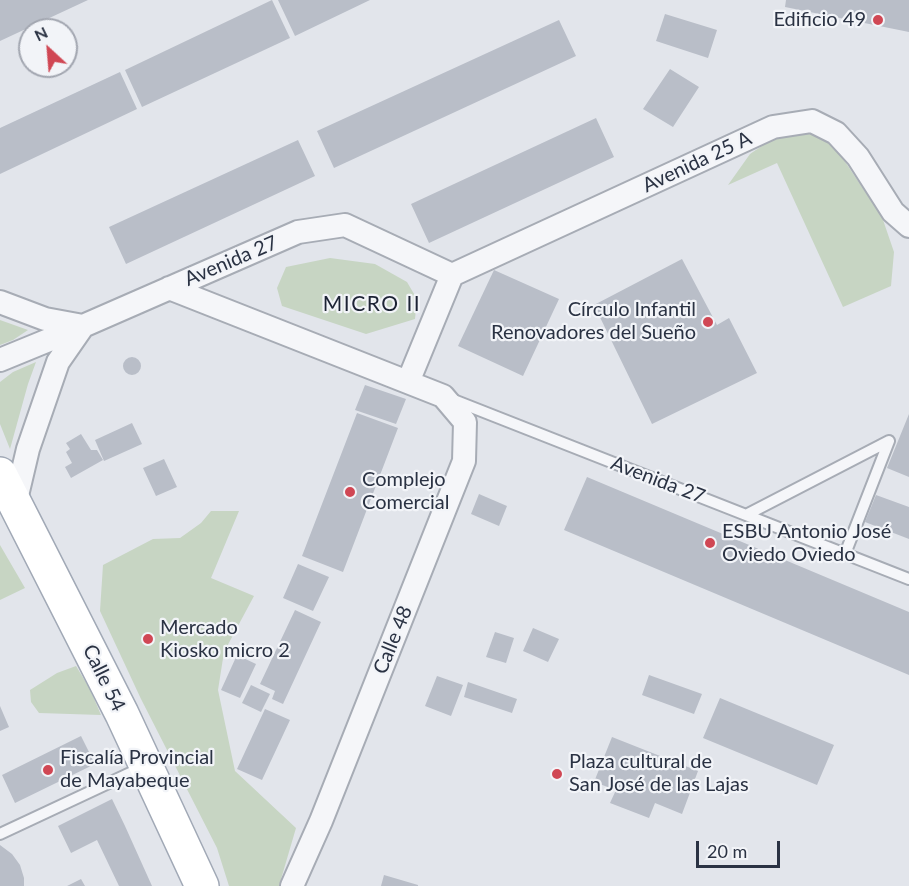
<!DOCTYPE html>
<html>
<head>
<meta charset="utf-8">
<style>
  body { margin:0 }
  #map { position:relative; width:909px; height:886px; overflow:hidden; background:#e2e5eb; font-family:Lato,sans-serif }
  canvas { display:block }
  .north { position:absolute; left:18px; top:18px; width:60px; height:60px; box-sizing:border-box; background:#f2f4f8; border:2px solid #a2a6b0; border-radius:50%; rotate:334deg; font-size:16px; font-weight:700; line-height:24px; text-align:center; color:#2a3243 }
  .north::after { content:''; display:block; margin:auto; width:21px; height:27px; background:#d04754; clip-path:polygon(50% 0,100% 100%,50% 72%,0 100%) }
  .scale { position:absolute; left:696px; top:841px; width:84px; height:27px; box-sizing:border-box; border:3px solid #2a3243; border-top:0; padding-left:8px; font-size:18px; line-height:21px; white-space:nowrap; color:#2a3243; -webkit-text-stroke:4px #f2f4f8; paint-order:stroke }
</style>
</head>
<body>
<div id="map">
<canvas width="909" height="886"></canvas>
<div class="north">N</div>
<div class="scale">20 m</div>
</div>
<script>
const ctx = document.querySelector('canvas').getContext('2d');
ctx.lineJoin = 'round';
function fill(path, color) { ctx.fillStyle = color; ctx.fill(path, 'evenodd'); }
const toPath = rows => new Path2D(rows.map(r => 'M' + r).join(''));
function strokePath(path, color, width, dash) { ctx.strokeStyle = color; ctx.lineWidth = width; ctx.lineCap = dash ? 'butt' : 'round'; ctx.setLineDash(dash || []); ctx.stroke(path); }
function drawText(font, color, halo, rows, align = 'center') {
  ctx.font = font + ' Lato,sans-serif'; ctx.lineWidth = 4.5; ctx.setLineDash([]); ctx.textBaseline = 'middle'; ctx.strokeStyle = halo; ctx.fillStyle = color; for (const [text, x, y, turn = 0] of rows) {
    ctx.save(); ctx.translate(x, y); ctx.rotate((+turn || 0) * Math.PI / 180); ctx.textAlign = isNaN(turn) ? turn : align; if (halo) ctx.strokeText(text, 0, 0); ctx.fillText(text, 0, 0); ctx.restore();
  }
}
fill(toPath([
  [814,130,836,148,882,217,894,252,891,286,843,307,777,163,728,185,750,154,772,139],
  [330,258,375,264,407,282,417,299,415,319,366,334,282,306,277,288,286,267],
  [0,320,28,330,13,340,0,345],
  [36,362,28,384,10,449,0,424,0,382,13,372],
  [211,511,239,511,211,578,254,596,224,652,218,690,235,771,296,828,279,886,229,886,217,848,141,699,100,611,103,565,153,539,180,538,201,523],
  [0,545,25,588,0,600],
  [76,666,90,689,101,715,39,713,31,702,30,690,57,673]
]), '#c7d5c3');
fill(toPath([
  [0,0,88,0,0,41],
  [272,0,290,38,142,107,125,70],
  [278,0,370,0,295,36],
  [786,0,909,0,909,32,785,7],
  [665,14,717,30,708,58,656,41],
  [559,20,576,56,334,168,317,131],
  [670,69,699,87,673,127,643,109],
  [120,72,137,109,0,174,0,128],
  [596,118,614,157,429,243,411,204],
  [298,140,315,176,126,264,109,227],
  [682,259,717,325,729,318,757,373,652,424,594,305],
  [494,270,559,299,523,376,458,346],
  '123 366a9 9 0 1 1 18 0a9 9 0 1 1-18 0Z',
  [365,385,406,399,396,424,355,410],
  [357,413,398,428,343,572,302,556],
  [909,414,909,477,887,468],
  [132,423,142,444,104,461,95,440],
  [81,434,91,450,97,450,103,460,71,478,65,467,72,463,66,452,70,449,66,443],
  [164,459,177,487,156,496,143,468],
  [587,477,909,612,909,675,564,530],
  [479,494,507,506,499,526,471,514],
  [876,495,909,507,909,539,865,522],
  [298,564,329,577,313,611,283,598],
  [295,610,321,622,283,704,272,699,275,691,260,684],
  [533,628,559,639,548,662,523,651],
  [495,632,514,638,506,663,486,657],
  [237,655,256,664,240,698,221,690],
  [649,675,702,694,694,714,642,695],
  [437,676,463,685,451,716,425,706],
  [468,682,517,699,512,713,464,697],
  [251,685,270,694,261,712,242,703],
  [720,698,834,745,817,785,703,738],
  [0,706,9,727,0,731],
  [265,709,290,720,262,780,237,769],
  [81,736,95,764,15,803,2,775],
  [612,737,698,771,682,814,655,803,649,818,610,803,616,790,594,782],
  [112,799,125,826,152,886,119,886,97,840,71,853,58,826],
  [0,845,12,854,20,865,24,878,24,886,0,886],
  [384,875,418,885,418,886,381,886],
  [81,879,85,886,67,886]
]), '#b9bec8');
const lane = toPath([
  [451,399,909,579],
  [746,515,889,441,845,554],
  [0,834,143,767]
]);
const street = toPath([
  [452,275,773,127,812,121,836,133,858,157,893,212,909,226],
  [169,288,443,396,465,422,464,461,321,821,292,886],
  [0,302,45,319,83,326,58,362,28,449,15,504],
  [0,360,83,326,298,232,345,225,452,275],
  [408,382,452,275]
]);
const primary = toPath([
  [0,474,122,714,202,886]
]);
strokePath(lane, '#a7acb5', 14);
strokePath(street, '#a7acb5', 26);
strokePath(primary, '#a1a9b6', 36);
strokePath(lane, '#f5f6f9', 10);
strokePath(street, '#f5f6f9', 22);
strokePath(primary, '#fff', 33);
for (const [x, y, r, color] of [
  [878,20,6,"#d04754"],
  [708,322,6,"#d04754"],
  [350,492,6,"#d04754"],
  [710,543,6,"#d04754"],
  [148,639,6,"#d04754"],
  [48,770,6,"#d04754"],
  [557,774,6,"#d04754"]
]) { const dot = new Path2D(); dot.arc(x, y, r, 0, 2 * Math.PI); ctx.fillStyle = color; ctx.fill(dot); strokePath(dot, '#f2f4f8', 2); }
drawText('20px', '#2a3243', '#f2f4f8', [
  ["Edificio 49",866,20,"right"],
  ["Círculo Infantil",696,310,"right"],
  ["Renovadores del Sueño",696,333,"right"],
  ["Complejo",362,480],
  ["Comercial",362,503],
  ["ESBU Antonio José",722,532],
  ["Oviedo Oviedo",722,555],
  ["Mercado",160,628],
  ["Kiosko micro 2",160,651],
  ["Fiscalía Provincial",60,758],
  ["de Mayabeque",60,781],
  ["Plaza cultural de",569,762],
  ["San José de las Lajas",569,785]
], 'left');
drawText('20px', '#2a3243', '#f2f4f8', [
  ["Avenida 25 A",697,162,-25],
  ["Avenida 27",231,261,-23],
  ["Avenida 27",658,480,21],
  ["Calle 48",393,640,-68],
  ["Calle 54",104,678,64]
]);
ctx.letterSpacing = '1.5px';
drawText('21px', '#1c2334', '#f2f4f8', [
  ["MICRO II",372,304]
]);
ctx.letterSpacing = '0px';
</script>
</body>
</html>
